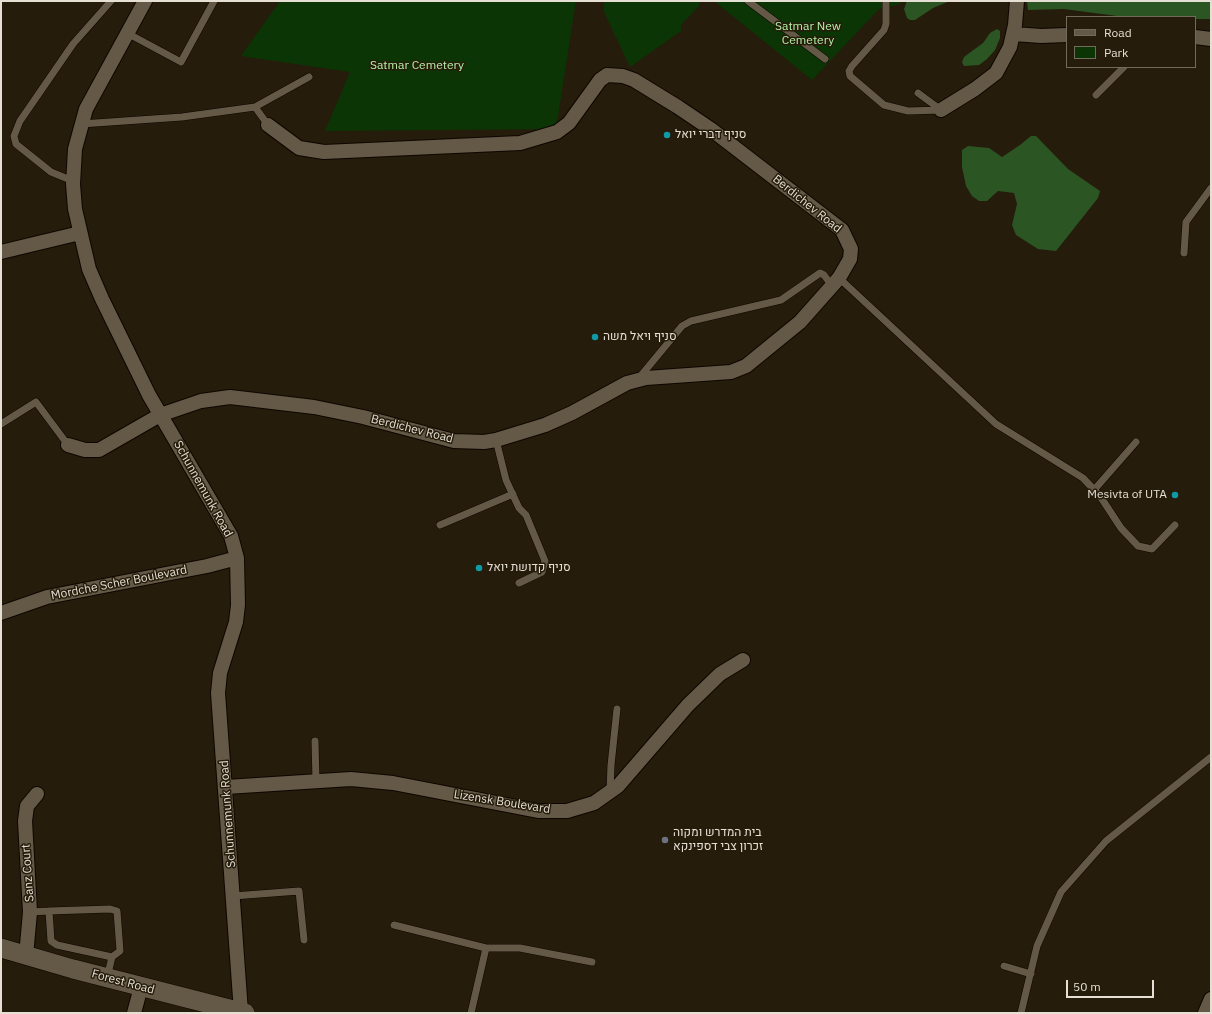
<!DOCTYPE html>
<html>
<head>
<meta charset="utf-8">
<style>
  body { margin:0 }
  #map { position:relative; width:1212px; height:1014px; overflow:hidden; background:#261c0b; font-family:"IBM Plex Sans",sans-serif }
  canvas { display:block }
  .frame { position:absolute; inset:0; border:2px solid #e5dfd4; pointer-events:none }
  .legend { position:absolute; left:1066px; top:16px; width:130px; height:52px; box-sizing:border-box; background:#261c0b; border:1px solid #726a5b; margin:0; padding:5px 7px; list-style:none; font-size:12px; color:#e5dfd4 }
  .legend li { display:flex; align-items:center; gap:8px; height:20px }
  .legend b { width:20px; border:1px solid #726a5b }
  .scale { position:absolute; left:1066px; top:980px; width:88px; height:18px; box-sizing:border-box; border:2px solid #e5dfd4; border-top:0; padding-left:5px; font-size:12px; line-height:14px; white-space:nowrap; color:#e5dfd4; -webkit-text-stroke:3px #261c0b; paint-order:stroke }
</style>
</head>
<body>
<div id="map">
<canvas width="1212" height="1014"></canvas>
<div class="frame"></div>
<ul class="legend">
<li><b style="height:5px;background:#645946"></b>Road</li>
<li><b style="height:11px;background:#0c3505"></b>Park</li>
</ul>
<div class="scale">50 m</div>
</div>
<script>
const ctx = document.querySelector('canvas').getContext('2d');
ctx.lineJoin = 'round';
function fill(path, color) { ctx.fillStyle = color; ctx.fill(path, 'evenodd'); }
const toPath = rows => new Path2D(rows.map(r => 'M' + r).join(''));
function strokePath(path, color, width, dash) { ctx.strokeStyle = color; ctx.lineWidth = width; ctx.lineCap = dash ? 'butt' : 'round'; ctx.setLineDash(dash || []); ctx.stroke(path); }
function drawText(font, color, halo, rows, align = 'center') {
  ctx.font = font + ' "IBM Plex Sans",Heebo,sans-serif'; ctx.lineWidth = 3; ctx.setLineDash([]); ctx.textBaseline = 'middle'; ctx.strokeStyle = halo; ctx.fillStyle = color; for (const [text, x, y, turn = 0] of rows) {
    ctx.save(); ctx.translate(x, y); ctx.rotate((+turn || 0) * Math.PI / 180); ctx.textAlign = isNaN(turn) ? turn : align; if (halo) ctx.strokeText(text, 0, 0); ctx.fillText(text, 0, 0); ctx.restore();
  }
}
fill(toPath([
  [280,1,576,1,556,129,325,131,350,72,241,56],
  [604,1,700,1,699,6,681,25,681,31,630,67,604,12],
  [714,1,902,1,900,4,879,9,812,80]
]), '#0c3505');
fill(toPath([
  [907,1,950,1,933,8,915,20,910,20,907,18,904,9],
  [1027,1,1211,1,1211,19,1195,19,1195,17,1117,16,1064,9,1028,10],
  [997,29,1000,31,1000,38,995,50,987,59,979,65,964,66,962,62,964,57,983,43,990,33],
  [1031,136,1036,136,1068,169,1100,191,1098,198,1056,251,1038,249,1016,235,1012,225,1017,204,1014,193,998,191,987,201,979,201,972,196,966,186,962,167,962,150,968,146,989,148,1002,157,1020,145]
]), '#2b5523');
const lane = toPath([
  [748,1,825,59],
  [886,1,886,24,884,30,852,66,849,71,850,76,884,105,908,111,941,110],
  [127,33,181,62,214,1],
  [918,93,941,110],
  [1096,95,1124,67],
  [255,107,309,77],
  [81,124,182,117,255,107,268,125],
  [73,181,51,172,16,144,14,136,20,121,73,44,111,1],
  [1184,253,1186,222,1211,188],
  [839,278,996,424,1083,478,1100,496,1121,528,1138,546,1152,549,1175,525],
  [639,378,682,326,691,321,781,300,820,273,824,275,832,286],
  [1,424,36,402,68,445],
  [496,440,506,480,519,508,526,515,545,561,542,572,519,583],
  [1094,490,1136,442],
  [440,525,513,494],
  [315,741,316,781],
  [610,791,611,765,617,709],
  [233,896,299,891,304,940],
  [30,912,49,911,110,909,117,911,120,951,112,957,57,945,51,941,49,911],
  [394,925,486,948,520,948,592,962],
  [1004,966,1031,974],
  [107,978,112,957],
  [471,1013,486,948],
  [1021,1013,1037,946,1061,892,1106,841,1211,757]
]);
const street = toPath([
  [145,1,86,109,75,149,73,184,75,209,89,269,102,299,149,395,231,536,237,558,238,605,236,622,220,673,218,693,241,1012],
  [1014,34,1041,36,1067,35],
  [1195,37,1211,39],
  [941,110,975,89,996,73,1010,47,1015,25,1017,1],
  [1,252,80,233],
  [68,445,85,450,99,450,160,415,201,401,230,397,314,407,363,417,454,441,484,442,496,440,545,425,572,413,627,383,646,378,731,372,746,366,800,322,839,278,850,259,851,249,842,230,712,130,678,107,634,80,623,76,607,75,600,80,569,123,557,132,520,143,324,152,299,148,268,125],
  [1,613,47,597,207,566,237,558],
  [226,787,351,779,393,783,538,811,567,811,594,803,618,786,688,705,720,674,743,660],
  [26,956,30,912,25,821,27,806,37,794],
  [134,1013,141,987],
  [1205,1013,1211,999]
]);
const secondary = toPath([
  [1,948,73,969,245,1013]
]);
strokePath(lane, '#0e0600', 8);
strokePath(street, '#0e0600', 16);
strokePath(secondary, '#0e0600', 20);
strokePath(lane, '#645946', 7);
strokePath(street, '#645946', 14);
strokePath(secondary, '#645946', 19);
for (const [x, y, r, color] of [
  [667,135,4,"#0f9aa8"],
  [595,337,4,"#0f9aa8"],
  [1175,495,4,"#0f9aa8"],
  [479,568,4,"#0f9aa8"],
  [665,840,4,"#6b7280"]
]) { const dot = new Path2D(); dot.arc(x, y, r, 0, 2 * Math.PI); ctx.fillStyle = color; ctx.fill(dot); strokePath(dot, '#261c0b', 1.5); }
drawText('12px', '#b3f4a7', '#261c0b', [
  ["Satmar New",808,27],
  ["Cemetery",808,41],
  ["Satmar Cemetery",417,66]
]);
drawText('12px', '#e5dfd4', '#261c0b', [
  ["סניף דברי יואל",675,135],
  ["סניף ויאל משה",603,337],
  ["Mesivta of UTA",1167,495,"right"],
  ["סניף קדושת יואל",487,568],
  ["בית המדרש ומקוה",673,833],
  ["זכרון צבי דספינקא",673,847]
], 'left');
drawText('12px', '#e5dfd4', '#261c0b', [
  ["Berdichev Road",807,204,39],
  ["Berdichev Road",412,429,14],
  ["Schunnemunk Road",203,489,61],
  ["Mordche Scher Boulevard",119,583,-11],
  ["Lizensk Boulevard",502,802,9],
  ["Schunnemunk Road",228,814,-94],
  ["Sanz Court",28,873,-94],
  ["Forest Road",123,982,15]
]);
</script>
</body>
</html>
